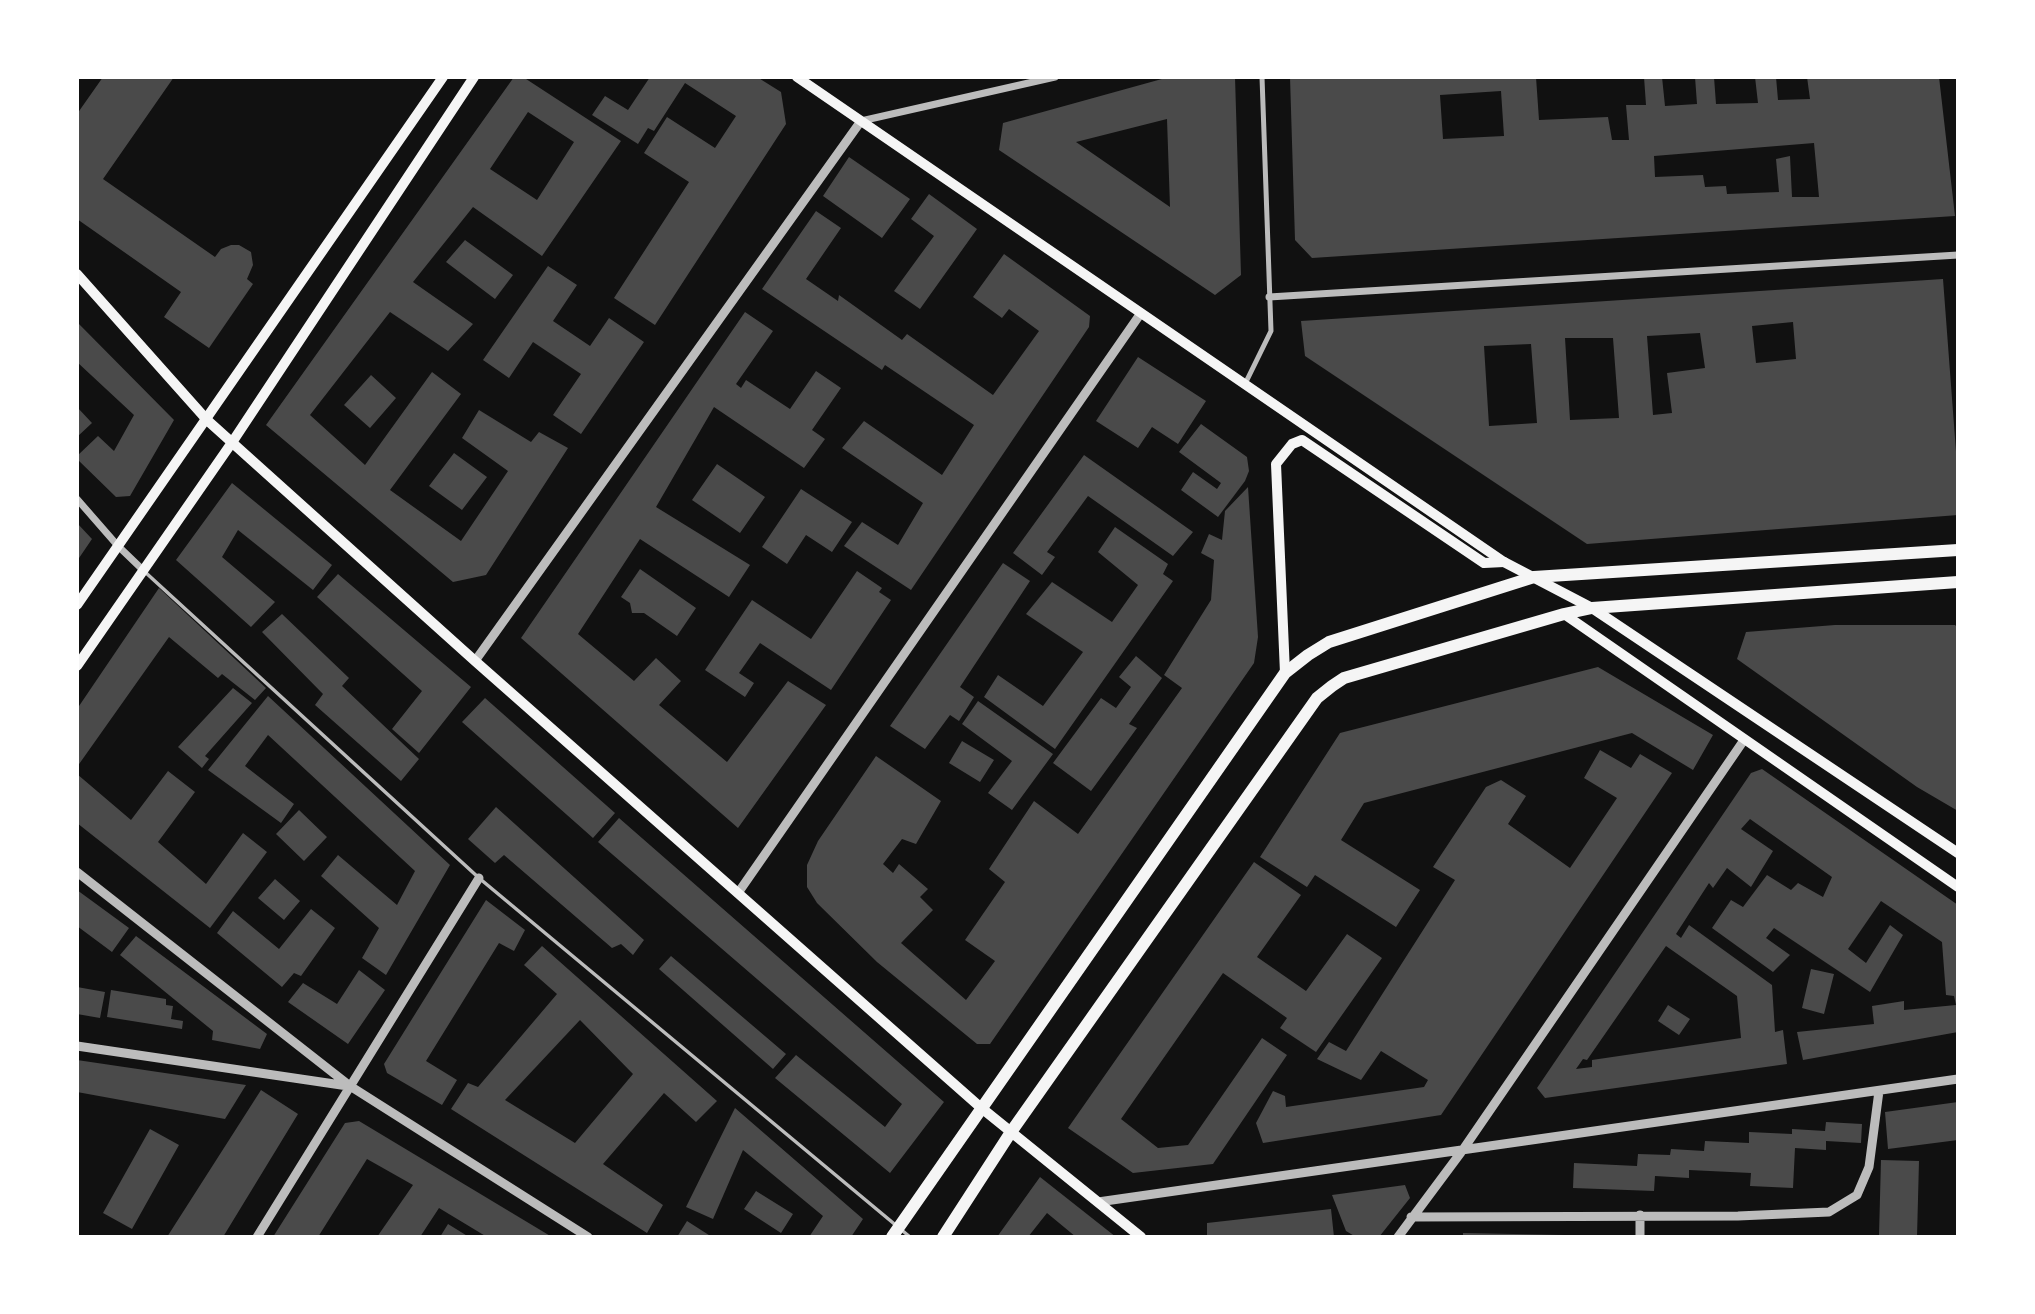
<!DOCTYPE html>
<html>
<head>
<meta charset="utf-8">
<style>
  body { margin:0 }
  #map { position:relative; width:2035px; height:1314px; overflow:hidden; background:#111; font-family:"Exo 2",sans-serif }
  canvas { display:block }
  .frame { position:absolute; inset:0; border:79px solid #fff; pointer-events:none }
</style>
</head>
<body>
<div id="map">
<canvas width="2035" height="1314"></canvas>
<div class="frame"></div>
</div>
<script>
const ctx = document.querySelector('canvas').getContext('2d');
ctx.lineJoin = 'round';
function fill(path, color) { ctx.fillStyle = color; ctx.fill(path, 'evenodd'); }
const toPath = rows => new Path2D(rows.map(r => 'M' + r).join(''));
function strokePath(path, color, width, dash) { ctx.strokeStyle = color; ctx.lineWidth = width; ctx.lineCap = dash ? 'butt' : 'round'; ctx.setLineDash(dash || []); ctx.stroke(path); }
fill(toPath([
  [103,77,174,77,103,179,215,257,221,249,231,245,239,245,251,252,253,265,247,279,253,284,209,348,164,317,181,292,77,219,77,114],
  [514,77,523,77,621,141,542,256,473,207,413,282,473,324,448,351,390,312,310,415,365,465,432,372,461,394,390,490,461,541,508,471,462,438,479,410,531,442,539,432,568,448,486,575,453,582,266,425],
  [528,112,574,142,537,200,490,169],
  [650,77,757,77,781,92,786,124,655,325,614,298,689,182,644,153,667,117,715,148,736,116,685,83,654,131,648,128,638,144,592,115,605,96,628,110],
  [1169,77,1235,77,1241,275,1215,295,999,150,1003,123],
  [1167,119,1170,207,1076,142],
  [1290,77,1536,77,1539,120,1608,117,1612,140,1629,140,1626,105,1646,105,1644,77,1662,77,1665,106,1697,104,1695,77,1714,77,1716,104,1758,103,1755,77,1776,77,1778,100,1810,99,1807,77,1939,77,1955,216,1312,258,1295,240],
  [1501,91,1504,136,1443,139,1440,95],
  [1814,143,1819,197,1792,197,1790,156,1776,159,1779,192,1727,194,1726,186,1705,187,1703,175,1655,177,1654,156],
  [849,157,910,199,882,238,823,196],
  [929,194,977,229,920,309,894,291,934,236,911,219],
  [816,211,841,228,806,279,838,301,839,295,902,340,907,334,993,395,1039,331,1009,309,1002,318,973,297,1004,254,1090,316,1089,327,911,590,844,546,862,522,898,545,923,503,842,448,864,421,942,475,974,425,885,365,882,370,762,289],
  [465,240,513,275,495,299,446,262],
  [548,266,577,285,553,321,590,346,609,318,644,342,581,434,553,415,581,374,533,342,509,378,483,360],
  [1943,279,1958,478,1958,515,1587,544,1305,356,1301,321],
  [1793,322,1796,359,1756,363,1752,326],
  [1700,333,1705,368,1667,373,1672,413,1653,415,1647,336],
  [1565,338,1613,338,1619,418,1570,420],
  [1531,344,1537,423,1489,426,1484,346],
  [745,312,773,331,736,384,741,388,746,380,790,409,816,371,841,388,812,430,825,439,804,468,714,407,656,507,750,565,729,597,640,539,578,634,634,681,656,658,681,681,659,705,727,762,788,681,826,705,738,828,521,638],
  [77,322,174,420,130,496,116,497,77,459,77,456,98,436,114,451,134,415,77,362],
  [1138,357,1206,401,1178,444,1152,427,1138,448,1096,421],
  [371,375,396,398,370,428,344,405],
  [77,407,92,423,77,437],
  [1201,424,1247,457,1249,471,1245,481,1218,517,1181,490,1193,472,1217,489,1221,483,1179,452],
  [454,453,487,477,462,510,429,486],
  [1084,455,1193,532,1173,556,1088,496,1047,552,1055,557,1042,575,1013,553],
  [717,464,765,497,740,533,692,500],
  [232,483,332,565,313,590,238,530,222,557,275,602,251,627,176,560],
  [1248,487,1258,637,1254,663,990,1044,977,1044,877,962,817,903,807,887,807,865,818,841,876,756,941,801,916,844,902,839,883,864,893,873,899,864,928,889,920,897,933,910,901,943,966,1000,995,961,965,940,1005,882,989,869,1034,801,1078,834,1182,688,1164,675,1211,600,1214,560,1201,553,1209,534,1222,540,1225,511],
  [801,489,852,522,832,552,806,535,787,564,762,547],
  [77,523,92,539,77,561],
  [1115,527,1168,564,1163,574,1173,581,1055,749,984,697,998,675,1043,706,1083,652,1026,614,1052,582,1112,622,1138,585,1098,552],
  [1003,563,1030,581,960,687,974,697,959,721,950,715,925,749,890,726],
  [640,569,696,608,677,636,644,613,632,613,630,603,621,597],
  [857,571,882,588,879,592,891,600,831,690,760,643,739,673,754,683,745,697,705,670,752,600,811,639],
  [338,574,471,687,419,753,392,729,422,691,317,597],
  [159,588,266,688,255,700,222,674,218,678,169,637,77,767,77,709],
  [282,614,349,678,342,686,419,759,401,781,315,705,323,694,262,632],
  [1835,625,1955,625,1958,628,1958,811,1917,787,1737,659,1746,632],
  [1136,656,1162,678,1129,724,1137,728,1091,791,1053,763,1101,698,1116,708,1131,687,1119,677],
  [1598,667,1713,735,1693,770,1632,733,1364,803,1341,840,1420,890,1396,927,1315,875,1307,887,1260,857,1340,733],
  [233,688,252,703,205,756,209,759,202,768,178,747],
  [268,696,450,865,386,975,362,958,379,928,321,876,338,855,397,905,415,871,268,735,245,766,294,804,281,823,208,770],
  [485,698,615,813,593,838,462,722],
  [978,701,1053,754,1012,810,988,793,1012,761,962,724],
  [962,741,994,760,980,782,949,763],
  [1600,750,1631,768,1640,754,1672,773,1441,1115,1263,1143,1256,1123,1273,1091,1285,1096,1286,1107,1424,1087,1428,1080,1381,1051,1361,1080,1317,1059,1329,1042,1346,1051,1455,880,1433,867,1486,787,1501,780,1526,796,1508,824,1570,868,1617,798,1584,778],
  [1762,769,1958,905,1958,1032,1803,1060,1797,1032,1874,1024,1872,1006,1904,1001,1904,1010,1956,1005,1954,996,1946,995,1942,942,1881,901,1848,949,1866,963,1890,925,1903,935,1870,992,1774,928,1766,938,1790,955,1773,972,1712,928,1731,900,1743,907,1767,875,1791,890,1798,883,1823,897,1832,877,1750,819,1741,829,1773,851,1751,887,1727,868,1713,888,1709,883,1676,934,1681,938,1689,925,1772,985,1775,1032,1783,1030,1787,1064,1545,1098,1537,1088,1751,773],
  [1666,946,1737,996,1741,1038,1592,1060,1592,1067,1576,1069,1583,1059,1587,1060],
  [168,771,195,792,158,842,206,884,243,833,267,852,210,928,77,823,77,774,131,820],
  [496,807,644,940,633,955,621,944,612,948,504,855,495,863,468,839],
  [299,810,327,837,304,861,276,834],
  [619,818,944,1102,890,1173,775,1078,796,1055,885,1127,902,1104,598,842],
  [1254,862,1301,895,1257,957,1306,991,1347,934,1382,958,1316,1052,1280,1028,1287,1018,1223,973,1121,1119,1158,1148,1188,1145,1262,1038,1287,1055,1213,1164,1133,1173,1068,1128],
  [275,879,300,901,284,920,258,898],
  [77,890,129,928,112,952,77,926],
  [486,900,525,930,514,951,499,943,426,1061,457,1080,442,1105,387,1073,384,1064],
  [311,909,335,928,301,976,294,973,282,987,217,933,233,911,279,949],
  [136,936,267,1034,260,1049,212,1040,213,1031,120,955],
  [542,946,717,1101,696,1122,664,1093,603,1164,663,1205,647,1233,451,1109,468,1083,478,1087,557,994,524,965],
  [580,1020,633,1074,575,1143,505,1100],
  [671,956,786,1054,773,1069,659,969],
  [1811,969,1834,974,1824,1014,1802,1008],
  [359,970,385,990,348,1044,288,1002,303,983,337,1004],
  [77,987,105,992,100,1018,77,1014],
  [111,990,166,999,166,1005,173,1006,171,1019,183,1021,182,1029,107,1017],
  [1668,1005,1690,1019,1679,1035,1658,1021],
  [77,1060,246,1085,225,1119,77,1092],
  [261,1090,298,1114,223,1237,167,1237],
  [1958,1102,1958,1140,1888,1149,1885,1112],
  [735,1108,863,1219,851,1237,809,1237,823,1216,743,1150,713,1219,686,1207],
  [359,1121,552,1237,487,1237,439,1208,420,1237,377,1237,413,1185,367,1159,318,1237,273,1237,345,1123],
  [1826,1122,1862,1124,1861,1143,1826,1141,1826,1150,1795,1148,1793,1188,1750,1186,1751,1173,1689,1170,1689,1178,1655,1176,1654,1191,1573,1188,1574,1163,1637,1166,1638,1154,1670,1155,1671,1149,1704,1151,1705,1141,1749,1143,1749,1132,1792,1134,1792,1129,1825,1131],
  [150,1129,179,1145,132,1229,103,1213],
  [1881,1160,1919,1161,1917,1237,1879,1235],
  [1040,1177,1116,1237,1076,1237,1047,1213,1028,1237,997,1237],
  [1405,1185,1410,1198,1379,1237,1356,1237,1346,1231,1332,1195],
  [756,1191,793,1214,781,1233,744,1209],
  [1331,1209,1334,1237,1207,1237,1207,1223],
  [687,1221,712,1237,677,1237],
  [448,1224,469,1237,440,1237],
  [1463,1233,1565,1235,1565,1237,1463,1237]
]), '#4a4a4a');
strokePath(toPath([
  [145,572,479,878,910,1237]
]), '#bcbcbc', 3.5);
strokePath(toPath([
  [1245,384,1271,331,1262,77]
]), '#bcbcbc', 5);
strokePath(toPath([
  [861,121,1055,77],
  [1269,297,1958,255],
  [77,499,118,546,143,570]
]), '#bcbcbc', 7);
strokePath(toPath([
  [475,661,861,121],
  [77,872,350,1086,588,1237],
  [738,893,1141,313],
  [77,1046,348,1086],
  [1098,1202,1958,1079],
  [1640,1215,1640,1237],
  [1411,1217,1738,1216,1829,1212,1857,1195,1869,1167,1879,1091],
  [257,1237,479,878],
  [1398,1237,1462,1151,1744,740]
]), '#bcbcbc', 9);
strokePath(toPath([
  [77,274,207,420,475,661,979,1106,1141,1237],
  [1285,673,1276,464,1292,444,1302,440,1484,563,1504,562]
]), '#f5f5f5', 10);
strokePath(toPath([
  [797,77,1504,562,1592,608,1958,853],
  [77,605,443,77],
  [1564,614,1958,887],
  [77,666,233,441,474,77]
]), '#f5f5f5', 10);
strokePath(toPath([
  [892,1237,1285,673,1308,655,1329,642,1534,577,1958,550],
  [943,1237,1011,1132,1317,698,1332,686,1344,678,1564,614,1592,608,1958,582]
]), '#f5f5f5', 12);
</script>
</body>
</html>
